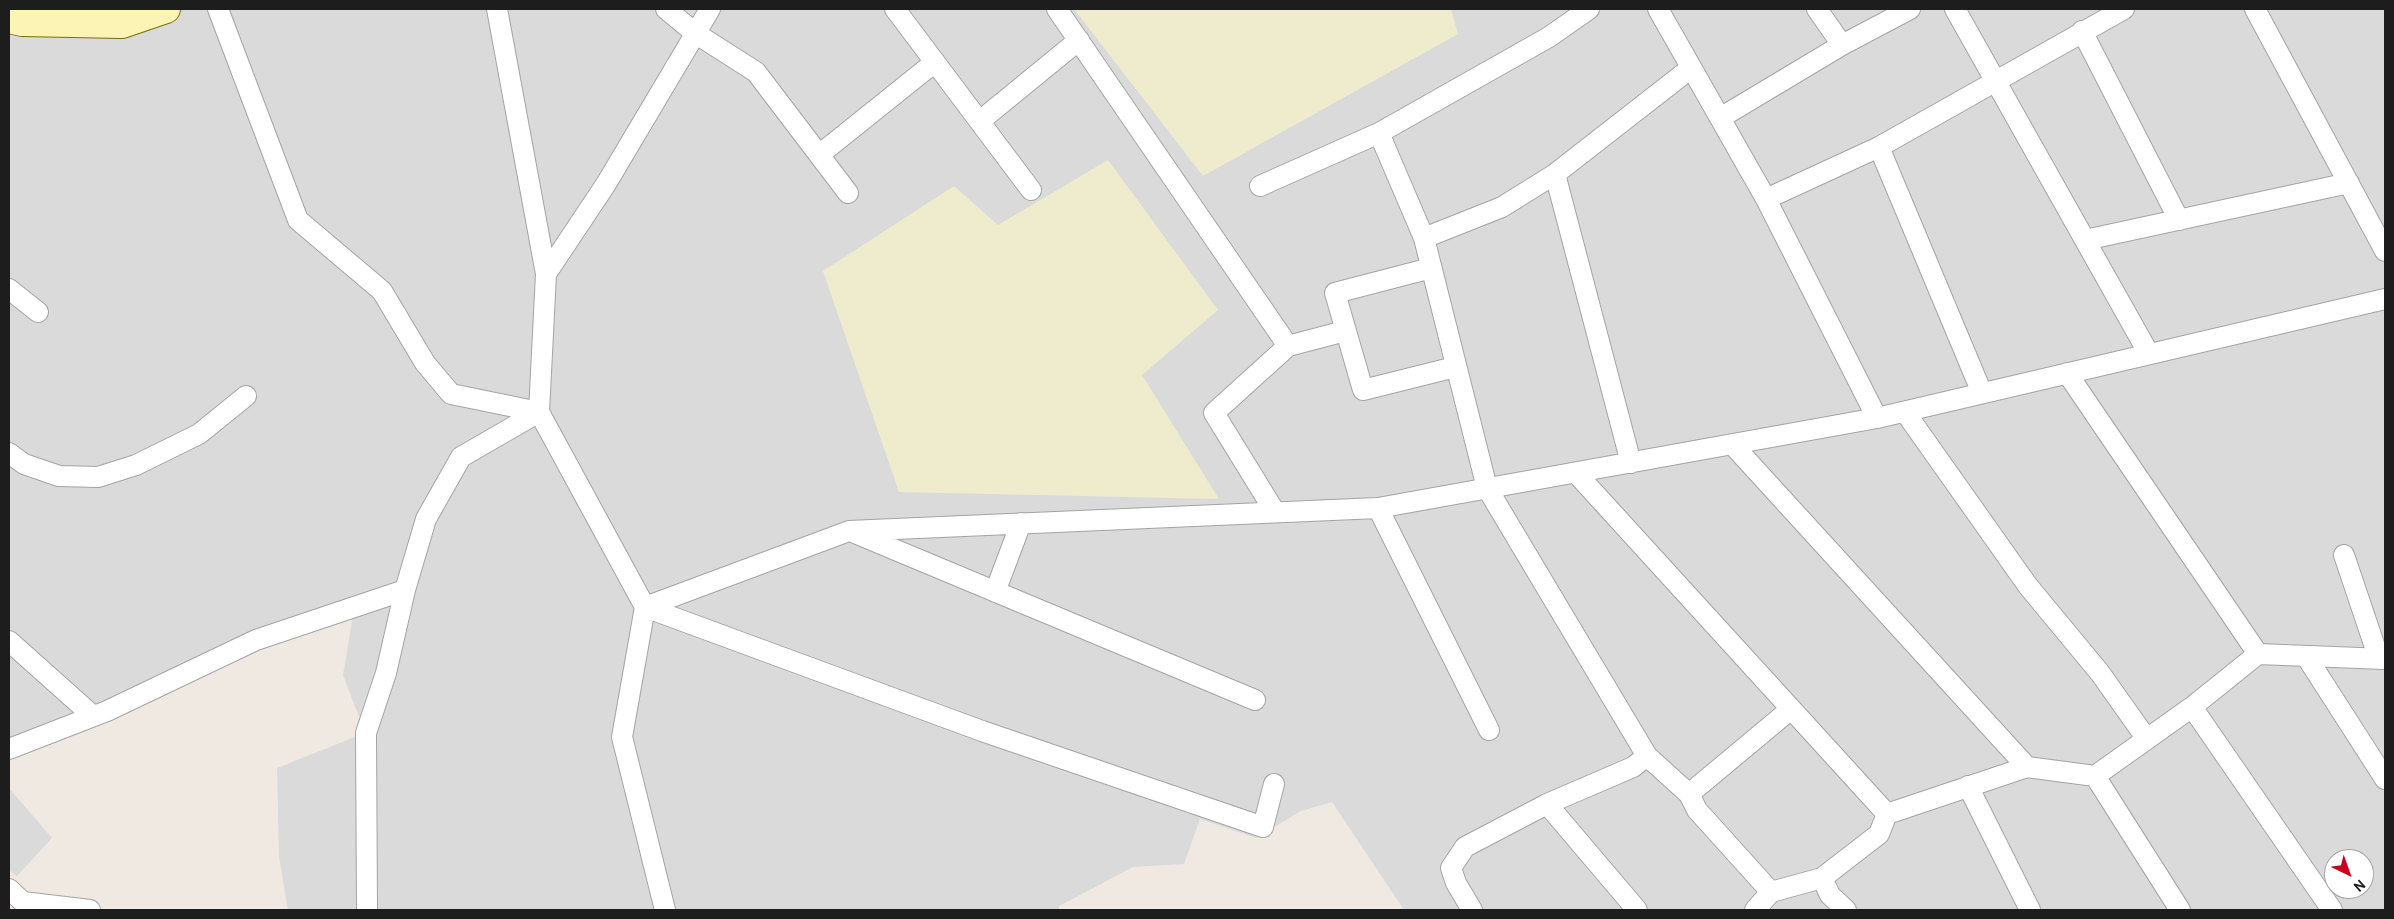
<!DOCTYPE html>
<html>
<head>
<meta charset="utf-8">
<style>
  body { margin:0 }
  #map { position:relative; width:2394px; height:919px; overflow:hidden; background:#efe9e2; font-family:Overpass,sans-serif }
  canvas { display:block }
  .frame { position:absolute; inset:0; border:10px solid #1d1d1d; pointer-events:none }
  .north { position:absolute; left:2324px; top:849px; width:50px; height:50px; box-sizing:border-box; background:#fff; border:1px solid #a5a5a5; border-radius:50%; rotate:138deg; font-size:14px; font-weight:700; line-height:20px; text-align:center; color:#1d1d1d }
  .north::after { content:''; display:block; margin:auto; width:18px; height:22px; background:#ca001f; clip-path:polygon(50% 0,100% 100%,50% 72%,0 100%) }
</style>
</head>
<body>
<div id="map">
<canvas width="2394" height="919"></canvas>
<div class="frame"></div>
<div class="north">N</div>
</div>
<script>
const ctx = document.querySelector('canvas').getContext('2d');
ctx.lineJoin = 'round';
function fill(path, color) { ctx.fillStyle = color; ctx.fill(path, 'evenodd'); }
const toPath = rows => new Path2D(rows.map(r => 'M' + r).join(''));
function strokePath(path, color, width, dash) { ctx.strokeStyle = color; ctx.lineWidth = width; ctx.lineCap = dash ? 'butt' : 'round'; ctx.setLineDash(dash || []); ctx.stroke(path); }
fill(toPath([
  [130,9,2385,9,2385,910,1404,910,1332,802,1301,811,1256,838,1200,819,1184,864,1133,867,1059,906,1059,910,288,910,279,857,277,768,365,733,343,675,355,603,9,754,9,17,89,22],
  [2334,859,2364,859,2364,889,2334,889],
  [9,788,52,838,17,876,9,870]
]), '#dbdada');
fill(toPath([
  [1074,9,1451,9,1458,34,1203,176],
  [1108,160,1218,310,1142,375,1219,499,899,492,823,271,954,186,998,225]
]), '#eeeccd');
const street = toPath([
  [218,9,298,220,382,291,425,363,451,394,539,412,461,457,426,519,405,590,386,673,366,733,367,910],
  [497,9,546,274,606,184,710,9],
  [666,9,695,33,756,72,848,193],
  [895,9,1031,190],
  [1057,9,1288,346,1214,413,1275,512],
  [1658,9,1766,199,1877,418],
  [1817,9,1842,45],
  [1955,9,2149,354],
  [2255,9,2385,251],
  [2082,31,2179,220],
  [1720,118,1842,45,1910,9],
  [980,121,1079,40],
  [1379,133,1549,37,1589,9],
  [1879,147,1982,393],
  [819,155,935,62],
  [1555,174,1502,207,1424,238,1487,488,1647,756,1689,794,1697,810,1771,892],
  [1260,186,1379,133,1424,238],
  [1766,199,1879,147,2124,9],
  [2085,240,2349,183],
  [1431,268,1335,293,1363,390,1455,367],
  [546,274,539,412,645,607,849,531,1378,508,1877,418,2385,299],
  [9,289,38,312],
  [1288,346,1345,331],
  [2067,373,2258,654,2385,659],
  [1905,412,2028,586,2100,673,2146,738],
  [1732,444,2027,767,2095,776,2192,707,2258,654],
  [9,453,24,464,59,476,98,477,136,465,199,434,246,396],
  [1631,463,1555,174,1691,68],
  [1576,473,1887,814,2027,767],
  [1378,508,1489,730],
  [855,533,1255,700],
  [2344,555,2379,659],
  [995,592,1021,523],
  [9,641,93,716],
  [2306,656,2385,779],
  [2192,707,2332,910],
  [9,749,107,711,256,640,405,590],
  [2095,776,2180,910],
  [1968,786,2030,910],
  [1689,794,1791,709],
  [1547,804,1637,910],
  [1822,878,1830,895,1846,910],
  [9,889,23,902,90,910],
  [665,910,622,737,645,607,982,731,1263,827,1274,784],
  [1472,910,1456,883,1451,868,1465,847,1547,804,1633,767,1647,756],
  [1755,910,1771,892,1822,878,1879,834,1887,814]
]);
const secondary = toPath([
  [9,19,22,22,122,24,166,9]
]);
strokePath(street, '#a4a4a4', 22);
strokePath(secondary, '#777101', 30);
strokePath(street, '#fff', 20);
strokePath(secondary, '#fbf4b4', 28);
</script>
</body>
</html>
